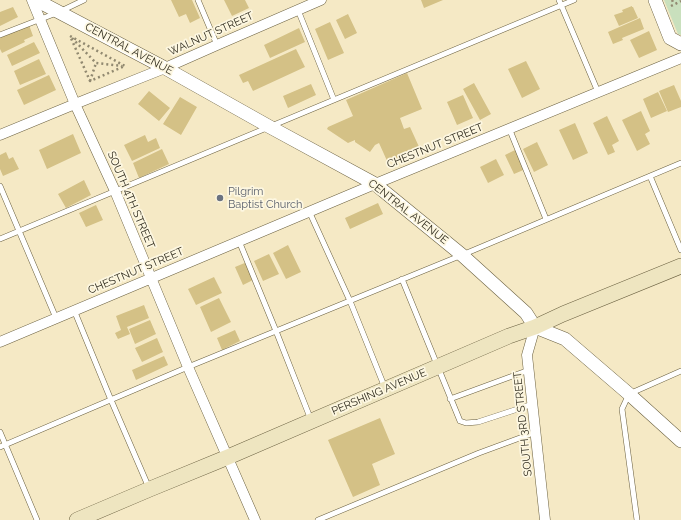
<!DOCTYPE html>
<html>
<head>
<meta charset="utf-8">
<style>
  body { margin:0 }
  canvas { display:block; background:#f5e9c5 }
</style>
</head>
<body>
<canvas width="681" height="520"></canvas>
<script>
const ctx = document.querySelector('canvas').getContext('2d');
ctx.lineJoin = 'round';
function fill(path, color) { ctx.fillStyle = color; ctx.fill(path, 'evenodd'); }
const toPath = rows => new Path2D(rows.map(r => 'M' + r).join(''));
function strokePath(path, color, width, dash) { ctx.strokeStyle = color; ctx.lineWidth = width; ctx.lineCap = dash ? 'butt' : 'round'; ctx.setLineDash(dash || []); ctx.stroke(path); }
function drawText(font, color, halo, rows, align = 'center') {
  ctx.font = font + ' Raleway,sans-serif'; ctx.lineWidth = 3.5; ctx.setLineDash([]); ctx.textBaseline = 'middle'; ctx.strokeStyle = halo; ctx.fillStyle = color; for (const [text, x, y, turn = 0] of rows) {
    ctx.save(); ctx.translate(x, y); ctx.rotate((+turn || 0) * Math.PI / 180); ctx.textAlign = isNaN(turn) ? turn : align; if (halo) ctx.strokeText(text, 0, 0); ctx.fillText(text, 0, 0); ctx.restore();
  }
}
fill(toPath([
  [664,0,681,0,681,35,678,34]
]), '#c9e0bd');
fill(toPath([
  [171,0,192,0,200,18,190,23,186,14,179,17],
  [224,0,245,0,249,8,232,16],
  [421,0,443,0,424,8],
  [632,6,632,7,633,7,638,18,619,26,614,15,623,12,622,10],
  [13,7,18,17,0,26,0,12],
  [348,14,357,33,345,39,336,20],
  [640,18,644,29,622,38,623,40,613,44,608,32],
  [330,22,344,53,328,60,315,29],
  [29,25,33,36,24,40,25,42,2,53,0,49,0,38],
  [299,28,305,42,270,58,264,45],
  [649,31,657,50,639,58,630,40],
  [34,42,40,53,12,66,7,55],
  [296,49,305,67,253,91,248,81,243,83,239,75],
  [39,59,46,74,20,85,14,71],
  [526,61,540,89,522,98,508,69],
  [407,73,422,109,400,118,404,129,410,127,420,149,388,163,379,143,375,145,370,152,355,142,355,140,348,143,327,129,328,127,353,116,346,100],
  [49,75,56,90,24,105,17,90],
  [474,83,491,114,480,120,463,89],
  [311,84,316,95,288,108,283,96],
  [674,85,681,101,681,107,668,112,659,91],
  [149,91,170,108,159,121,138,104],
  [658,92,667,111,651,118,643,99],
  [463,95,473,118,457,125,447,102],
  [180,97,197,107,181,135,163,124],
  [641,111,650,131,645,134,650,144,637,151,622,120],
  [607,116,619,141,612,145,615,152,608,155,593,123],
  [575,123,588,153,573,160,559,130],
  [73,134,81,153,47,169,39,150],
  [145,135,148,142,156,138,160,148,132,161,124,145],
  [537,142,548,165,534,172,523,149],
  [519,148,528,168,514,174,505,155],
  [162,149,169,164,139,178,133,163],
  [6,152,9,159,13,157,19,169,3,176,0,169,0,155],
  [496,159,504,175,488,183,480,167],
  [84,180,91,195,66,208,58,194],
  [378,203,383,214,350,229,345,218],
  [96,205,103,220,86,227,79,213],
  [288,245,301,272,286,279,273,253],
  [269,254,279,274,263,281,254,261],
  [247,262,255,279,243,285,235,267],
  [214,277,222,293,196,305,188,289],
  [219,298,231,322,211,332,200,307],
  [144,305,149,318,127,327,130,334,118,339,115,333,121,330,116,316],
  [150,320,156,334,135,344,129,329],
  [235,330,240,341,222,350,217,338],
  [157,338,163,352,142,362,135,348],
  [164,356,168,365,136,380,132,370],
  [380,418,395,454,372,464,380,485,353,497,328,440]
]), '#d4c186');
const service = toPath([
  [198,0,217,45],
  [559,0,598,92],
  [298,10,334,100],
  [0,35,59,12,84,0],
  [509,128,546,219],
  [650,176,681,250],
  [0,186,56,318],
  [309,211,350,301,385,388],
  [0,239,574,0],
  [239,241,276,331,311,420],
  [402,279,460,421,466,423,478,422,533,404],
  [74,310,111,400,149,488],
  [450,399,529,370],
  [0,432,37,520],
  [0,447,188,367,462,255,681,163],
  [318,520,479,453,536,432],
  [637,520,622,409,629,394,681,371]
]);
const minor = toPath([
  [32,0,75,104,115,191,188,367,255,520],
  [0,135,75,104,165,68,217,45,321,0],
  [535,327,527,355,545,520],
  [0,342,375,184,681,58]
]);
const tertiary = toPath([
  [36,0,165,68,270,127,375,184,462,255,526,313,535,327,565,339,629,394,681,441],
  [655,0,670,38,681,44]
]);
const secondary = toPath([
  [77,520,150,489,228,457,509,336,535,327,563,314,681,266]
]);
strokePath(service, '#6b6141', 6);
strokePath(minor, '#6b6141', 11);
strokePath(tertiary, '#6b6141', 14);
strokePath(secondary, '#6b6141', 16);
strokePath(toPath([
  [672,0,674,4],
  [671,6,681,1],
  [70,36,125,66,90,81,70,36],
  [72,38,96,63,122,66],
  [90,81,96,63]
]), '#918970', 2.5, [2, 3]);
strokePath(service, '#fff', 5);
strokePath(minor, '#fff', 10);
strokePath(tertiary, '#fff', 13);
strokePath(secondary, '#eee5c0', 15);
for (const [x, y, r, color] of [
  [220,198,4,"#6b7280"]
]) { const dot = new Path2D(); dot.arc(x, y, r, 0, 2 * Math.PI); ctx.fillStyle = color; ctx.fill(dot); strokePath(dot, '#fdf7e1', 1.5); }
drawText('11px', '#302c1e', '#fdf7e1', [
  ["WALNUT STREET",211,34,-24],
  ["CENTRAL AVENUE",129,49,28],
  ["CHESTNUT STREET",435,146,-22],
  ["SOUTH 4TH STREET",131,200,67],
  ["CENTRAL AVENUE",408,212,38],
  ["CHESTNUT STREET",136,271,-23],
  ["PERSHING AVENUE",379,392,-23],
  ["SOUTH 3RD STREET",523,424,-96]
]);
drawText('11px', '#5b616d', '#fdf7e1', [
  ["Pilgrim",228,192],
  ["Baptist Church",228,205]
], 'left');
</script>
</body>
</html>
